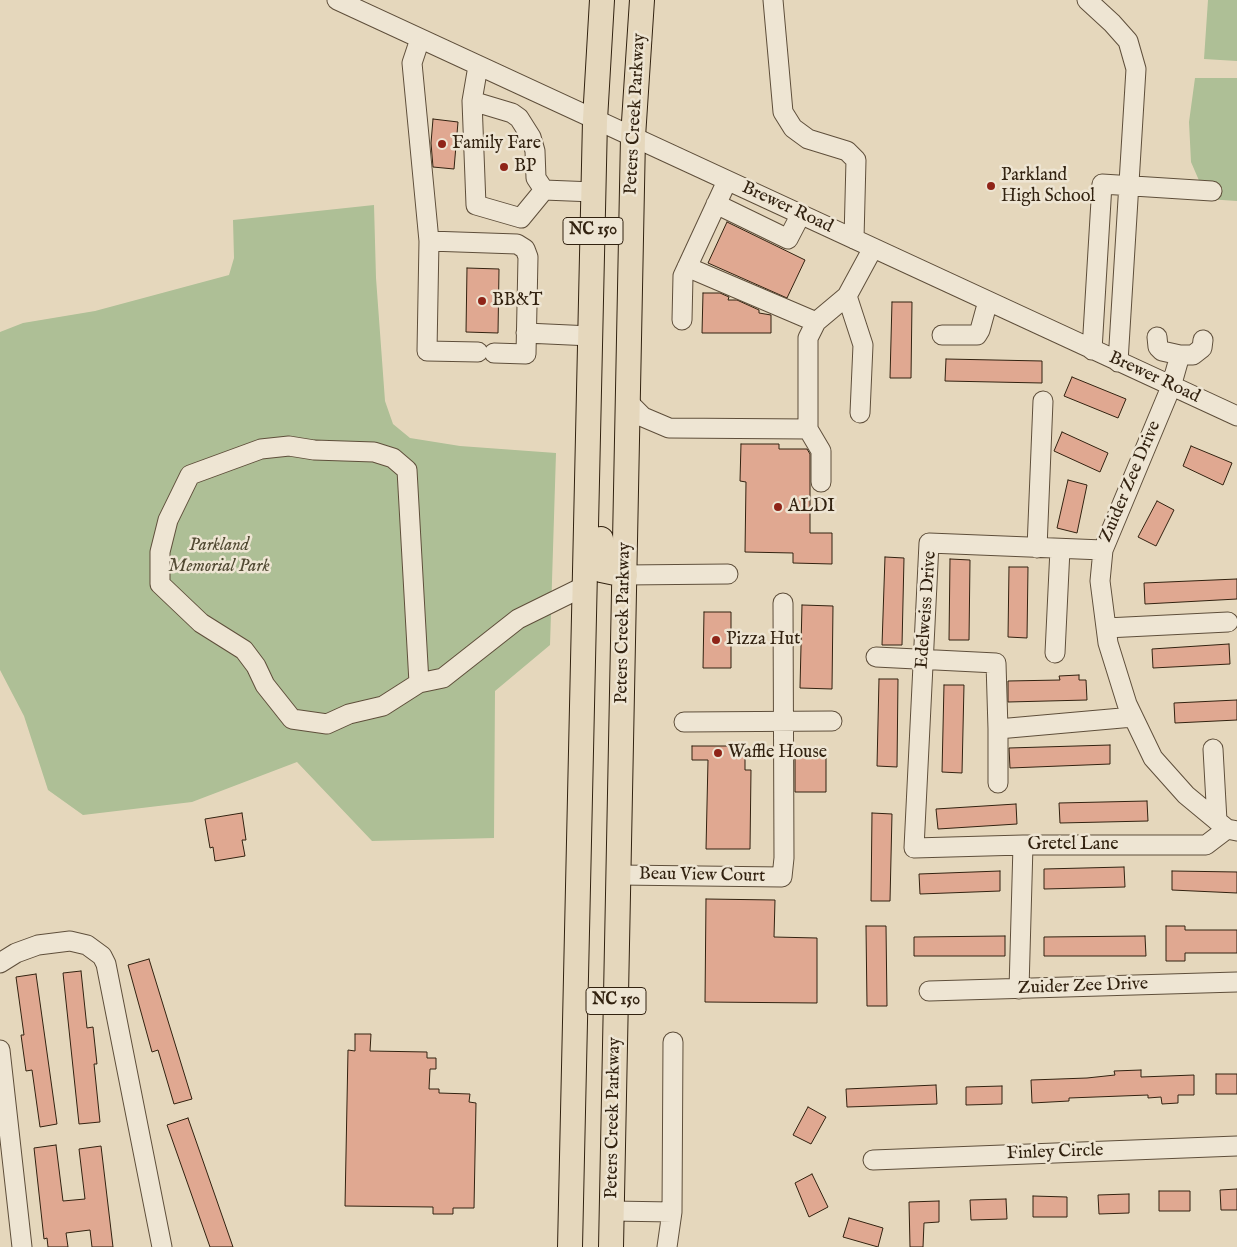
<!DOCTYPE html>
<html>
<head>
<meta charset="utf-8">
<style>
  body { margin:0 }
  canvas { display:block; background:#e5d7bc }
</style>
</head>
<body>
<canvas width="1237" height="1247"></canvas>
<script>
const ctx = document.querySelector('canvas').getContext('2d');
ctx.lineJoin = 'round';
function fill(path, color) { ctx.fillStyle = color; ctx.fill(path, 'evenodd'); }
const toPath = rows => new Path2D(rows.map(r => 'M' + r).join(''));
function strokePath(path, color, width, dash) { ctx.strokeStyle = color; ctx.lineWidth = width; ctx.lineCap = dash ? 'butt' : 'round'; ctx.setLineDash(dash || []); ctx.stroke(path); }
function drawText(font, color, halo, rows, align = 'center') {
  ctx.font = font + ' "IM FELL English",serif'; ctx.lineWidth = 5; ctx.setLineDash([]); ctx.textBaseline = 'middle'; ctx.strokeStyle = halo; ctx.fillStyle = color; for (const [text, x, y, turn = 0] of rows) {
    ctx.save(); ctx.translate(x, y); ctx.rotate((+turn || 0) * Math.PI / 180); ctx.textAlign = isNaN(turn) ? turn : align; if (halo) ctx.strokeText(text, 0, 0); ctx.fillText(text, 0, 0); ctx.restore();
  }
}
fill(toPath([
  [1208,0,1237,0,1237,61,1204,59],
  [1195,78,1237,78,1237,201,1207,199,1191,162,1189,122],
  [374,205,376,278,385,401,393,424,410,438,460,446,556,453,550,645,495,691,494,838,372,841,297,762,192,802,83,815,48,790,24,716,0,670,0,332,23,323,95,311,229,275,234,258,233,220]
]), '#aebf96');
const building = toPath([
  [433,119,458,122,454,169,433,167,431,143,433,119],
  [727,222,805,260,787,298,708,263,727,222],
  [467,268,499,269,498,333,466,332,467,268],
  [703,293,720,293,729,297,728,300,737,300,759,310,759,313,771,315,771,333,702,333,703,293],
  [892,302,912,302,911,378,890,378,892,302],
  [946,359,1042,361,1042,383,945,381,946,359],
  [1072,377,1126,399,1118,418,1064,396,1072,377],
  [1062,432,1108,453,1100,472,1054,451,1062,432],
  [741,444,779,444,779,449,807,449,810,454,810,533,832,533,832,564,793,563,793,553,745,552,746,482,740,481,741,444],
  [1191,446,1232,463,1223,485,1183,466,1191,446],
  [1068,480,1087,485,1077,533,1057,528,1068,480],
  [1157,501,1174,510,1156,546,1138,537,1157,501],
  [885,557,904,558,902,645,882,645,885,557],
  [950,559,970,560,969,640,949,640,950,559],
  [1009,567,1028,567,1027,638,1008,637,1009,567],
  [1237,579,1237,599,1145,604,1144,583,1237,579],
  [802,605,833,606,832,689,800,688,802,605],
  [704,612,731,612,731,668,703,668,704,612],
  [1229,644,1230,664,1153,668,1152,649,1229,644],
  [1079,675,1079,680,1086,680,1087,700,1008,702,1008,681,1060,680,1059,676,1079,675],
  [879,679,898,679,897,767,877,766,879,679],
  [944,685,964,685,962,773,942,772,944,685],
  [1237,700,1237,720,1175,723,1174,703,1237,700],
  [1110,745,1110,764,1010,768,1009,748,1110,745],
  [692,746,741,746,741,750,745,750,745,770,751,770,750,849,706,849,708,760,692,760,692,746],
  [795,748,826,748,826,792,795,792,795,748],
  [1147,801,1148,821,1060,823,1059,803,1147,801],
  [1016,804,1017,824,938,829,936,809,1016,804],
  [242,813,246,840,242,840,245,856,215,861,213,847,210,848,205,819,242,813],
  [872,813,892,814,890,901,871,901,872,813],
  [1124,867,1125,887,1044,889,1044,869,1124,867],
  [1000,871,1000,891,920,894,919,874,1000,871],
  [1172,871,1237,872,1237,893,1172,890,1172,871],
  [706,899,775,900,774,937,817,938,817,1003,705,1002,706,899],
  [866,926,886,926,887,1006,867,1006,866,926],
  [1166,926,1185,926,1185,930,1237,930,1237,953,1185,953,1185,961,1166,961,1166,926],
  [1005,936,1005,956,914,956,914,937,1005,936],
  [1145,936,1146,956,1044,956,1044,937,1145,936],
  [149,959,192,1099,174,1104,158,1050,152,1052,128,965,149,959],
  [81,971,87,1028,93,1027,97,1064,94,1064,100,1122,79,1124,63,973,81,971],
  [36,974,57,1124,40,1127,32,1070,26,1071,21,1035,24,1035,16,977,36,974],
  [355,1034,371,1034,370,1051,427,1052,427,1058,436,1058,436,1069,430,1069,429,1089,439,1089,439,1093,470,1094,469,1102,476,1103,474,1208,453,1208,453,1214,433,1214,433,1207,345,1206,348,1050,355,1051,355,1034],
  [1141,1070,1141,1077,1194,1075,1194,1095,1178,1095,1178,1103,1162,1104,1161,1097,1148,1098,1148,1095,1069,1098,1069,1101,1032,1103,1031,1080,1087,1078,1115,1075,1114,1071,1141,1070],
  [1216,1074,1237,1074,1237,1094,1216,1094,1216,1074],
  [936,1085,937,1104,847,1107,846,1089,936,1085],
  [1002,1086,1002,1104,966,1105,966,1087,1002,1086],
  [808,1107,826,1117,811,1144,793,1135,808,1107],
  [188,1118,233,1247,210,1247,167,1125,188,1118],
  [56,1145,63,1201,85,1199,79,1149,101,1146,113,1247,92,1247,90,1230,66,1233,68,1247,48,1247,47,1238,44,1239,34,1148,56,1145],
  [812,1174,828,1207,809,1217,795,1183,812,1174],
  [1237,1189,1237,1210,1221,1210,1220,1190,1237,1189],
  [1159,1191,1190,1191,1190,1211,1159,1211,1159,1191],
  [1129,1194,1129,1213,1099,1214,1098,1195,1129,1194],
  [1033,1196,1067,1197,1067,1217,1033,1217,1033,1196],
  [1006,1199,1007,1219,971,1220,970,1200,1006,1199],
  [939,1201,939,1222,924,1223,923,1247,910,1247,909,1202,939,1201],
  [849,1218,883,1228,878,1247,843,1237,849,1218]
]);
fill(building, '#e0a891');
strokePath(building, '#322210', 1);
const minor = toPath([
  [337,0,1237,416],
  [773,0,783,112,793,128,808,139,847,151,856,160,854,239],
  [1087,0,1112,23,1128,41,1136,69,1118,362],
  [420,39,412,63,429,241,427,351,478,352],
  [478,66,472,101,476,205,521,218,544,190,594,192],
  [472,101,512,113,519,118,531,137,535,151,536,178,544,190],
  [716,204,788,239,801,214],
  [429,241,517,244,525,249,528,257,526,354,494,353],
  [687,267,816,322],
  [682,320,683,276,727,181],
  [526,333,591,336],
  [942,335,977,335,980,330,988,301],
  [1157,337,1158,347,1162,351,1180,355,1193,355,1202,348,1203,340],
  [1092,350,1102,184,1212,191],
  [1180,355,1171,387,1103,550,1100,581,1108,643,1127,704,1153,758,1186,795,1227,829,1237,831],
  [628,402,643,417,669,428,808,429,821,451,821,482],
  [860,413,863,345,847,296,873,248],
  [808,429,808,338,816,322,847,296],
  [289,446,314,450,374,452,393,458,407,470,419,683,383,706,349,714,327,724,292,719,265,685,256,666,244,650,201,623,160,584,160,552,168,520,190,475,261,449,289,446],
  [1037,548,1043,401],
  [1103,550,929,543,914,848,1023,845,1206,845,1227,829],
  [625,575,728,574],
  [1106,628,1228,622],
  [1055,653,1060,549],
  [876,657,996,663,998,729,1133,717],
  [419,683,443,678,518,619,585,586],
  [684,722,832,721],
  [1213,749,1217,821],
  [998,783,998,729],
  [619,875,782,877,784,858,783,603],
  [0,963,16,953,38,945,70,941,87,945,102,956,106,964,162,1247],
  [1019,989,1023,845],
  [929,991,1237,982],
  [0,1050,22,1247],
  [873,1160,1237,1146],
  [612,1211,672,1212],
  [667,1247,672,1212,673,1042]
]);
const major = toPath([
  [601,539,601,570,625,575],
  [570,1247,595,120,602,0],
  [611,1247,633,137,642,0]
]);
strokePath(minor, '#5f4f3b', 21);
strokePath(major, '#322210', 26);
strokePath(minor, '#eee5d3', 19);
strokePath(major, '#e5d7bc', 24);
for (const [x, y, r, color] of [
  [442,144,5,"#8f2418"],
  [504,167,5,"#8f2418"],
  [991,186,5,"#8f2418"],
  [482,301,5,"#8f2418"],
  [778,507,5,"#8f2418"],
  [716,640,5,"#8f2418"],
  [718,753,5,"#8f2418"]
]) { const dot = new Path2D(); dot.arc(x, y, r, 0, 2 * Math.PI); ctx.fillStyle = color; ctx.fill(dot); strokePath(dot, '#eee5d3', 2); }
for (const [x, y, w] of [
  [593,231,60],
  [616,1001,60]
]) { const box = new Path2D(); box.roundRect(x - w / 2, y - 13.5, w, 27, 4); ctx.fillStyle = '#eee5d3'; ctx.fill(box); strokePath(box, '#322210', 1); }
drawText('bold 16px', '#322210', null, [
  ["NC 150",593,231],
  ["NC 150",616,1001]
]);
drawText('18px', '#322210', '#eee5d3', [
  ["Peters Creek Parkway",636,114,-87],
  ["Brewer Road",787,208,25],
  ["Brewer Road",1154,378,25],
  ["Zuider Zee Drive",1131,482,-67],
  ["Edelweiss Drive",927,610,-86],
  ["Peters Creek Parkway",624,623,-89],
  ["Gretel Lane",1073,845],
  ["Beau View Court",702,876,1],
  ["Zuider Zee Drive",1083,987,-2],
  ["Peters Creek Parkway",614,1118,-89],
  ["Finley Circle",1055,1153,-2]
]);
drawText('18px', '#322210', '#eee5d3', [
  ["Family Fare",452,144],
  ["BP",514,167],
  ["Parkland",1001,176],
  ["High School",1001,197],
  ["BB&T",492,301],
  ["ALDI",788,507],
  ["Pizza Hut",726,640],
  ["Waffle House",728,753]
], 'left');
drawText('italic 18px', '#514932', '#eee5d3', [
  ["Parkland",219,546],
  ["Memorial Park",219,567]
]);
</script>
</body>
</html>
